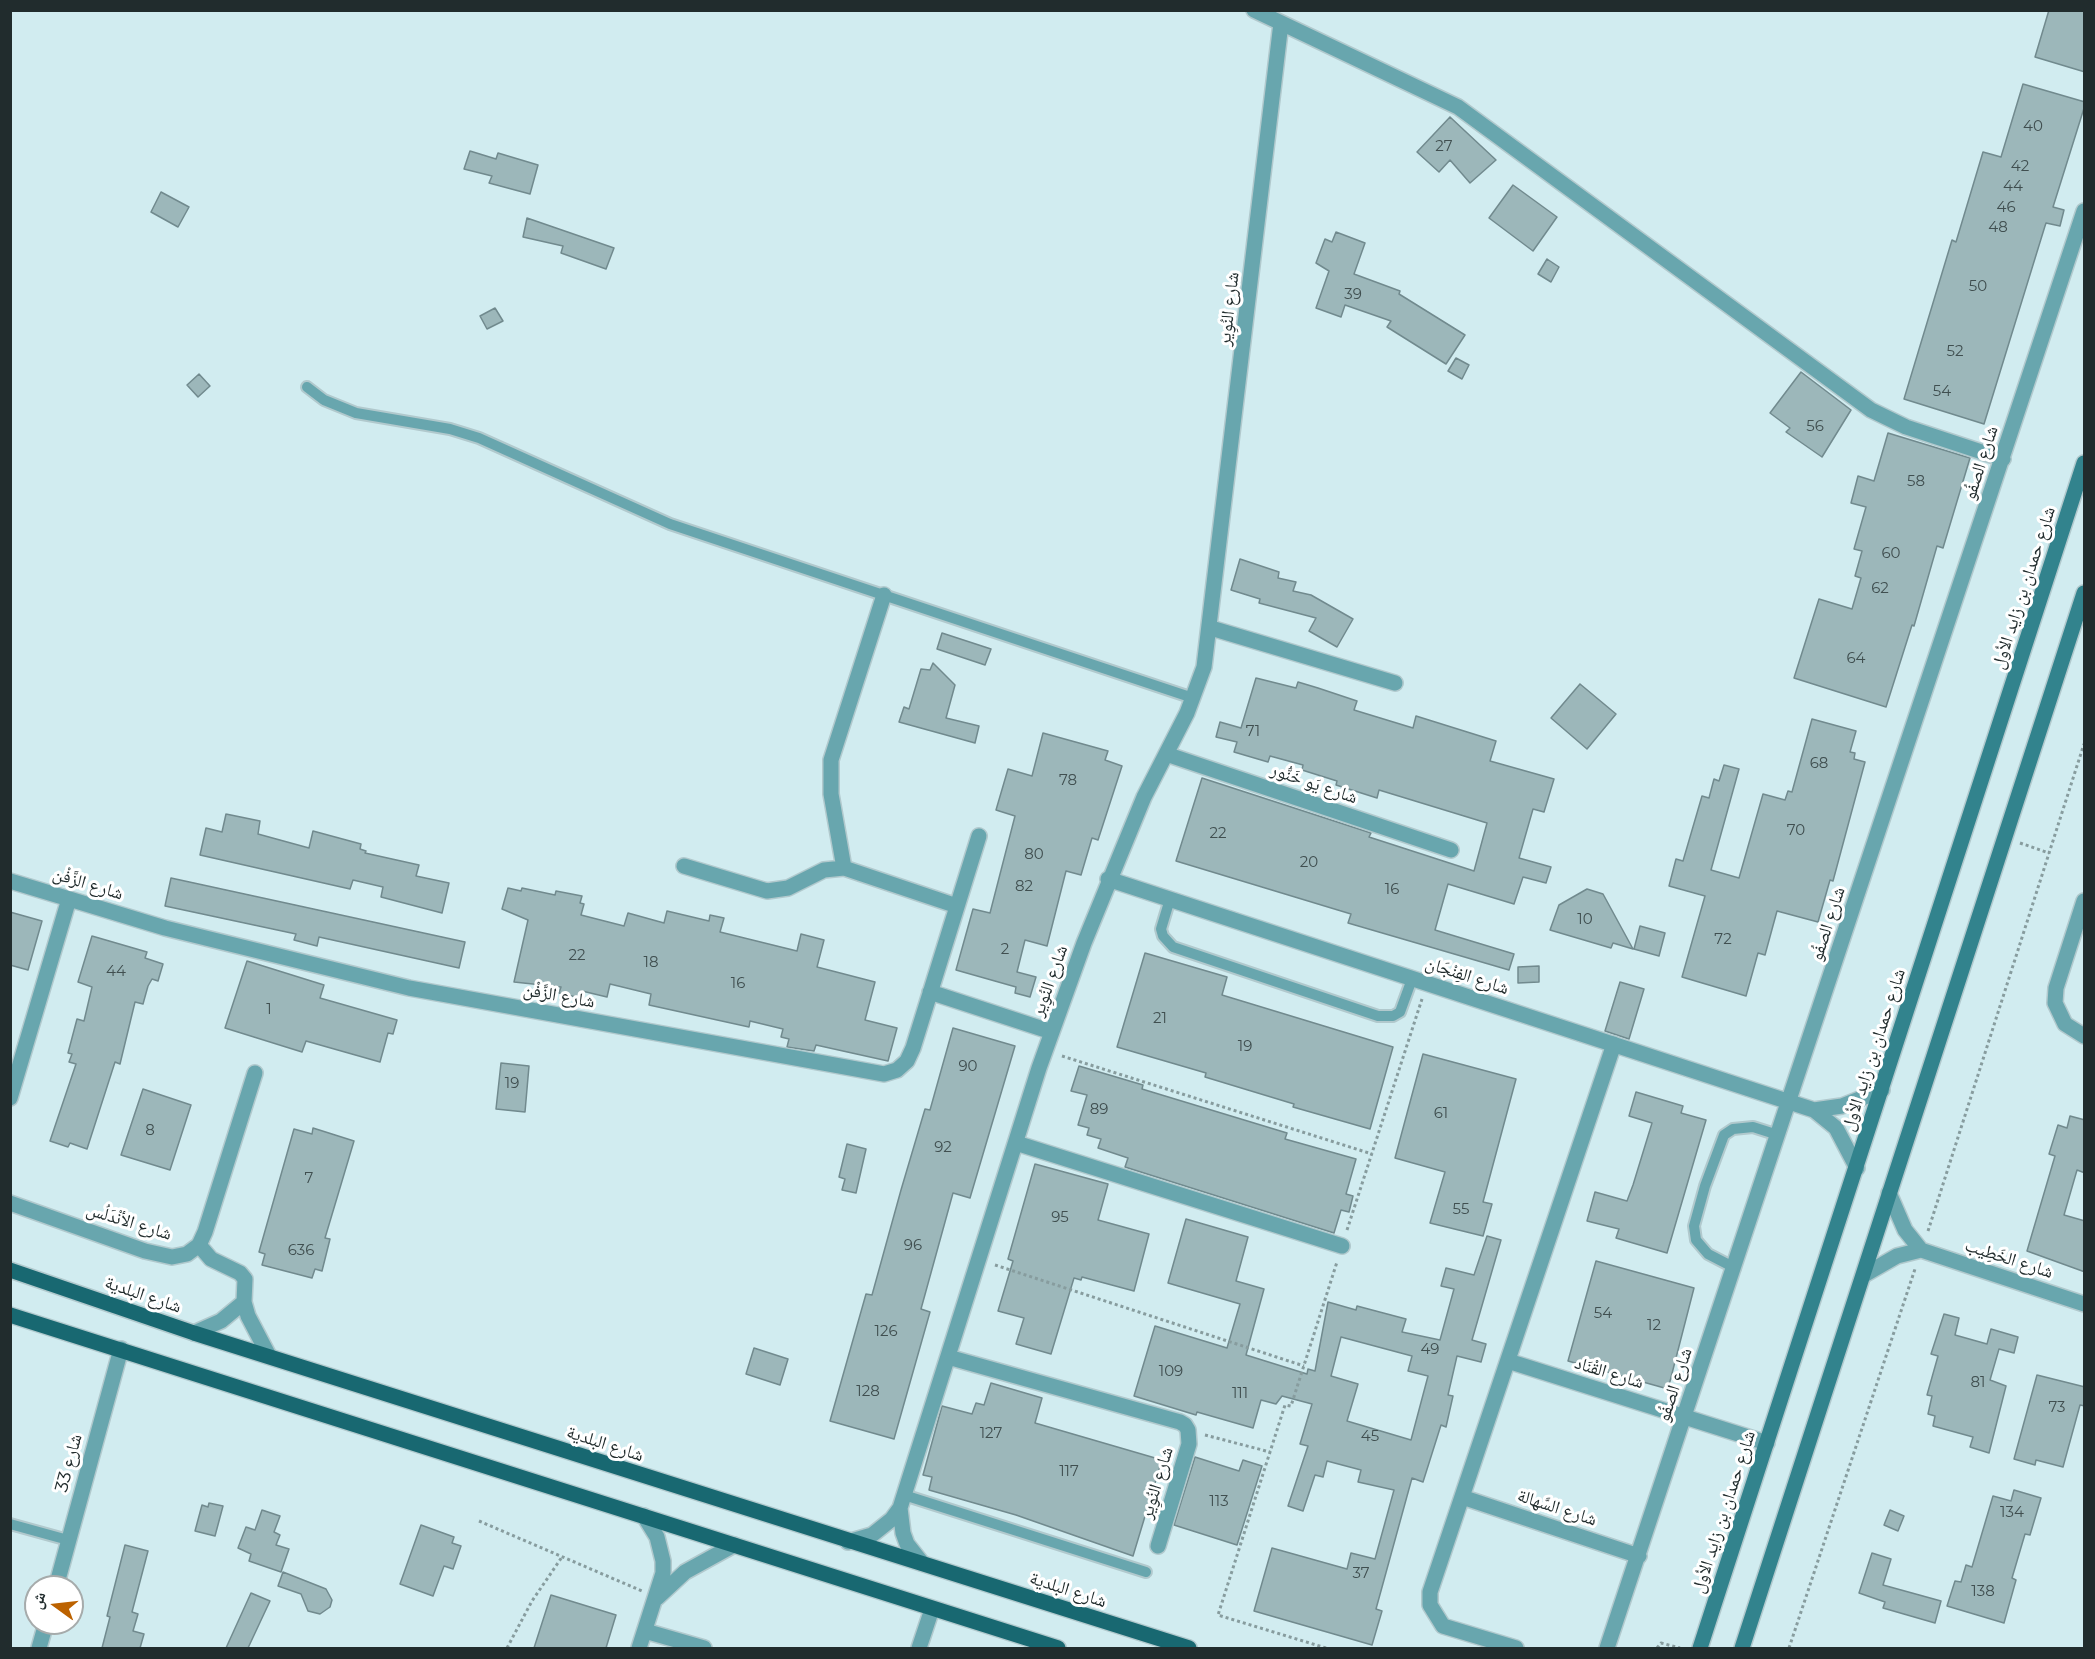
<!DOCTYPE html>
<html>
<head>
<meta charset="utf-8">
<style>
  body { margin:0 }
  #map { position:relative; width:2095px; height:1659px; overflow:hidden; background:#d1ecf0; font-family:Montserrat,"Noto Naskh Arabic",sans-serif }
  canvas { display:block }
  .frame { position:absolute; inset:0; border:12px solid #212c2d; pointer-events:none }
  .north { position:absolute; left:24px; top:1575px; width:60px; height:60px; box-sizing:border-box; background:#fff; border:2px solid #a6abab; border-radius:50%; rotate:285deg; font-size:16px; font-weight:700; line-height:24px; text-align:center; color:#212c2d }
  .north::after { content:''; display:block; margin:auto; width:21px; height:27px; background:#bc6200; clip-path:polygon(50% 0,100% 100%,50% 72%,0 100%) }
</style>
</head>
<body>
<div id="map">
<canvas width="2095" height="1659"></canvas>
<div class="frame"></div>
<div class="north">ش</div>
</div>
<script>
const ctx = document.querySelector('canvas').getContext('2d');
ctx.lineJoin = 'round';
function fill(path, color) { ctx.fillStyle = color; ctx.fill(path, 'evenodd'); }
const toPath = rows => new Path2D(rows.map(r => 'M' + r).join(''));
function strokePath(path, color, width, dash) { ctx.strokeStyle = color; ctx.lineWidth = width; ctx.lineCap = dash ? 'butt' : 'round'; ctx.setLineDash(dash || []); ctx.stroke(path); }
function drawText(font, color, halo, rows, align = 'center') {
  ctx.font = font + ' Montserrat,"Noto Naskh Arabic",sans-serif'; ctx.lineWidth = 6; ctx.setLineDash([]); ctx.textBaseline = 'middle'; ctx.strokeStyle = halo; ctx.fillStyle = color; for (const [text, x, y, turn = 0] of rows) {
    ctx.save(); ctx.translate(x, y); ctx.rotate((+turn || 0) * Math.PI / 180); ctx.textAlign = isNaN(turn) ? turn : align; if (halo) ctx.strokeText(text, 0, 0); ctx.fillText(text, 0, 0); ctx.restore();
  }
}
const building = toPath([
  [2049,10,2085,10,2085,72,2035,57,2049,10],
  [2023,84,2085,102,2085,105,2053,207,2064,210,2060,226,2046,223,2045,226,1984,424,1904,399,1952,240,1956,242,1983,152,2001,157,2023,84],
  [1450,117,1496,160,1470,183,1450,160,1439,172,1417,152,1450,117],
  [470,151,496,159,498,153,538,165,530,194,489,183,492,176,464,169,470,151],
  [1513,185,1557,217,1533,251,1489,218,1513,185],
  [161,192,189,207,178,227,151,212,161,192],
  [527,218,614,248,606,269,561,253,563,246,523,237,527,218],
  [1336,232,1365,243,1354,274,1400,291,1399,294,1465,335,1446,364,1387,327,1391,321,1345,305,1341,317,1316,308,1329,271,1316,263,1325,239,1332,242,1336,232],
  [1547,259,1559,267,1551,282,1538,274,1547,259],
  [495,308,503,321,487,329,480,316,495,308],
  [1456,358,1469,365,1462,379,1448,371,1456,358],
  [1801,372,1851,410,1822,457,1786,432,1790,428,1770,413,1801,372],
  [199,374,210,386,198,397,187,385,199,374],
  [1888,433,1970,458,1943,548,1937,546,1914,626,1912,625,1886,707,1794,678,1819,599,1852,609,1861,578,1855,576,1862,551,1854,549,1866,507,1851,503,1858,476,1874,481,1888,433],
  [1240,559,1279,572,1278,578,1296,582,1293,591,1311,595,1353,619,1337,647,1309,631,1316,618,1259,603,1260,599,1231,590,1240,559],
  [942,633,991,649,985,665,937,649,942,633],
  [933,663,955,685,946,718,979,726,975,743,899,722,904,707,909,709,921,669,930,670,933,663],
  [1256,678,1296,688,1298,682,1318,688,1357,701,1354,710,1413,728,1416,716,1496,741,1490,761,1554,779,1544,812,1533,809,1519,858,1551,867,1546,883,1523,877,1514,904,1448,884,1435,930,1514,954,1509,970,1348,923,1351,914,1176,861,1202,778,1371,833,1369,837,1474,871,1487,823,1379,790,1377,798,1336,785,1337,781,1302,770,1303,765,1270,756,1268,762,1234,752,1237,742,1216,737,1220,722,1241,728,1256,678],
  [1580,684,1616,714,1587,749,1551,718,1580,684],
  [1812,719,1856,731,1850,752,1855,753,1854,759,1865,762,1833,881,1830,880,1818,922,1777,911,1765,955,1758,953,1746,996,1682,977,1705,896,1669,886,1676,859,1683,861,1702,796,1709,798,1714,779,1719,781,1724,765,1739,769,1711,870,1739,878,1763,794,1785,800,1788,791,1792,792,1812,719],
  [1043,733,1108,751,1105,760,1122,766,1098,840,1092,838,1081,875,1066,871,1047,946,1025,940,1017,972,1036,977,1030,997,1015,993,1016,987,956,970,973,909,990,913,1015,816,996,810,1008,769,1032,776,1043,733],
  [226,814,260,821,258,834,309,848,313,831,361,844,360,849,366,851,365,853,419,865,416,876,449,883,442,913,381,897,383,887,353,880,350,889,200,855,206,828,222,832,226,814],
  [171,878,465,942,459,968,319,937,317,946,294,940,296,934,165,906,171,878],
  [508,888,521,891,522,888,555,895,556,891,582,896,580,903,584,904,581,915,624,926,628,913,664,923,667,911,709,921,710,915,724,918,720,932,797,951,801,934,824,940,817,967,875,982,865,1020,897,1028,888,1061,816,1045,814,1051,787,1047,789,1039,781,1037,783,1029,750,1021,749,1027,649,1005,651,994,610,984,607,997,582,991,580,998,559,993,561,987,514,982,528,920,502,909,508,888],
  [1587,889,1603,894,1633,949,1613,943,1611,948,1550,930,1559,905,1587,889],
  [10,912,42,921,28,970,10,965,10,912],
  [1640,926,1665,933,1659,956,1634,949,1640,926],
  [92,936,147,952,145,958,163,964,158,981,152,979,148,986,143,1004,135,1002,120,1064,115,1062,87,1149,70,1143,68,1147,50,1141,76,1064,69,1062,72,1054,68,1053,77,1019,84,1021,92,987,78,982,92,936],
  [1145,953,1227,977,1222,995,1393,1047,1370,1129,1293,1107,1294,1104,1205,1077,1206,1073,1117,1047,1145,953],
  [247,961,324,985,320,998,397,1020,393,1034,388,1033,380,1062,306,1041,302,1052,225,1028,247,961],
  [1539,966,1539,982,1518,983,1518,967,1539,966],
  [1620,982,1644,989,1629,1039,1605,1031,1620,982],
  [953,1028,1015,1046,970,1198,953,1193,921,1309,930,1312,894,1439,830,1421,866,1294,872,1295,901,1190,925,1109,930,1110,953,1028],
  [1423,1054,1516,1079,1483,1202,1492,1204,1483,1236,1430,1223,1445,1172,1395,1158,1423,1054],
  [501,1063,529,1066,525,1112,496,1109,501,1063],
  [1079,1066,1143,1085,1142,1089,1287,1133,1285,1139,1356,1159,1346,1194,1353,1196,1349,1212,1341,1210,1334,1233,1125,1167,1128,1158,1098,1148,1101,1139,1087,1135,1089,1128,1078,1125,1087,1095,1071,1091,1079,1066],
  [143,1089,191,1105,170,1170,121,1155,143,1089],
  [1636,1092,1683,1106,1681,1113,1706,1120,1667,1253,1616,1238,1619,1229,1587,1221,1595,1192,1627,1201,1633,1185,1652,1123,1629,1116,1636,1092],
  [2070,1116,2085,1120,2085,1173,2077,1170,2064,1215,2085,1221,2085,1272,2027,1251,2055,1156,2049,1154,2058,1125,2067,1128,2070,1116],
  [313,1128,354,1141,325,1238,330,1239,322,1271,315,1269,312,1278,262,1265,265,1254,259,1252,294,1129,312,1134,313,1128],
  [847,1144,866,1149,856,1193,842,1190,845,1179,839,1177,847,1144],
  [1035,1164,1108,1184,1098,1220,1149,1234,1134,1291,1082,1277,1081,1280,1074,1278,1051,1354,1016,1344,1024,1318,998,1311,1013,1261,1008,1259,1035,1164],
  [1186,1219,1248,1237,1236,1281,1264,1289,1246,1355,1307,1374,1308,1369,1315,1371,1328,1302,1356,1310,1357,1306,1406,1319,1402,1332,1440,1340,1454,1289,1441,1286,1446,1268,1474,1275,1487,1236,1501,1240,1472,1340,1486,1344,1481,1362,1457,1356,1448,1395,1453,1396,1446,1427,1441,1425,1423,1482,1412,1478,1376,1609,1382,1611,1372,1645,1254,1611,1272,1548,1347,1569,1351,1553,1375,1559,1394,1490,1358,1482,1361,1470,1327,1461,1323,1477,1315,1475,1303,1511,1288,1506,1308,1446,1300,1444,1312,1404,1282,1396,1276,1404,1261,1400,1253,1428,1197,1412,1196,1415,1134,1396,1155,1326,1227,1348,1240,1304,1168,1283,1186,1219],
  [1341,1337,1412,1356,1408,1371,1428,1376,1411,1440,1347,1421,1358,1384,1331,1376,1341,1337],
  [1596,1261,1694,1288,1668,1389,1568,1361,1596,1261],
  [1944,1314,1959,1318,1955,1335,1987,1344,1991,1329,2018,1337,2014,1353,1999,1349,1990,1380,2006,1386,1989,1453,1970,1447,1973,1437,1933,1426,1935,1416,1928,1414,1932,1396,1927,1395,1938,1356,1931,1354,1944,1314],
  [754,1348,788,1359,780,1385,746,1374,754,1348],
  [2037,1375,2085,1387,2085,1406,2080,1405,2063,1467,2036,1460,2035,1465,2014,1459,2037,1375],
  [991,1383,1042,1398,1035,1423,1162,1460,1133,1556,1016,1515,929,1490,932,1477,923,1475,942,1406,972,1414,976,1403,984,1405,991,1383],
  [1195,1457,1239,1471,1243,1460,1262,1466,1237,1545,1174,1525,1195,1457],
  [2014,1490,2041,1498,2030,1535,2025,1534,2012,1578,2016,1580,2004,1623,1947,1606,1955,1581,1961,1582,1966,1565,1972,1567,1993,1496,2011,1501,2014,1490],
  [209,1503,223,1506,215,1536,195,1531,202,1505,208,1507,209,1503],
  [262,1510,280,1516,274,1532,280,1535,276,1545,289,1549,281,1572,249,1561,251,1554,238,1548,246,1527,255,1530,262,1510],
  [1890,1510,1904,1516,1898,1531,1884,1525,1890,1510],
  [421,1525,454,1537,452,1543,461,1546,453,1569,444,1566,433,1596,400,1584,421,1525],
  [125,1545,148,1551,132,1612,138,1614,133,1631,144,1634,140,1648,102,1648,110,1617,107,1616,125,1545],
  [1872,1553,1891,1559,1883,1585,1941,1601,1935,1623,1883,1608,1885,1602,1859,1593,1872,1553],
  [283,1572,326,1589,332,1600,330,1607,320,1614,308,1611,301,1594,278,1586,283,1572],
  [251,1593,270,1601,248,1648,226,1648,251,1593],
  [551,1595,616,1615,606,1648,534,1648,551,1595]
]);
fill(building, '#9cb7ba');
strokePath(building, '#718a8e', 1.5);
const service = toPath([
  [307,387,324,400,356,413,450,429,479,438,670,524,1193,698],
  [1170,899,1161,929,1163,936,1173,947,1378,1016,1393,1016,1400,1012,1412,979],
  [1735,1268,1708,1254,1696,1240,1694,1226,1705,1186,1724,1135,1733,1129,1753,1127,1778,1135],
  [904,1495,1146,1572],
  [10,1524,68,1540]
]);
const minor = toPath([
  [1254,10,1458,107,1871,410,1906,427,2003,459],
  [1211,628,1395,683],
  [1166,754,1451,850],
  [684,866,767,891,788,888,824,870,844,868,957,906],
  [844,868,831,794,831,760,884,595],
  [1108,879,1814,1110,1836,1128,1857,1168],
  [10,881,165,928,409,988,884,1074,897,1070,907,1061,913,1048,979,836],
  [2084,901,2056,988,2055,1003,2065,1024,2084,1036],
  [930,992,1052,1032],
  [10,1098,69,899],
  [1814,1110,1842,1106,1882,1090],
  [1016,1143,1342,1246],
  [1889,1193,1905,1230,1921,1250],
  [10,1203,145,1251,172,1257,187,1254,199,1245,205,1232,255,1073],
  [199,1245,211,1259,240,1273,245,1279,244,1302,248,1316,269,1356],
  [1864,1275,1897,1256,1921,1250,2084,1304],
  [194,1333,221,1321,244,1302],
  [948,1357,1180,1422,1185,1425,1188,1430,1189,1444,1158,1546],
  [1508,1361,1767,1443],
  [1462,1497,1639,1556],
  [900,1508,903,1533,907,1544,922,1563],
  [848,1542,872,1535,892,1519,900,1508,1039,1068,1084,943,1144,797,1187,713,1204,667,1281,23],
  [56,1587,121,1349],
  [657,1598,685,1572,734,1545],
  [645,1631,704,1648],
  [39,1648,46,1623],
  [639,1648,663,1573,663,1561,657,1537,644,1516],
  [919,1648,932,1609],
  [1516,1648,1443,1626,1430,1605,1430,1592,1614,1044],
  [1607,1648,2084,211]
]);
const secondary = toPath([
  [1700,1648,2084,463],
  [1742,1648,2084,593]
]);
const primary = toPath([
  [10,1270,194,1333,1189,1648],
  [10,1315,1058,1648]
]);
strokePath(service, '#b1c9cd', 14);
strokePath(minor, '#b1c9cd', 18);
strokePath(secondary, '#b1c9cd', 18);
strokePath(primary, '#b1c9cd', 18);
strokePath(toPath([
  [2020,843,2049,853],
  [1062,1056,1372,1154],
  [1347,1230,1422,999],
  [1928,1231,2084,744],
  [995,1265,1304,1366],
  [1205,1435,1270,1452],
  [479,1521,642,1591],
  [507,1648,532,1601,562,1557],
  [1326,1648,1218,1615,1285,1405,1291,1406,1337,1262],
  [1657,1648,1661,1643,1680,1648],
  [1789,1648,1915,1269]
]), '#879c9e', 3, [3, 3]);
strokePath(service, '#68a6ae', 10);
strokePath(minor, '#68a6ae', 15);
strokePath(secondary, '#32838d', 15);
strokePath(primary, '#186871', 15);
drawText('15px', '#404f50', null, [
  ["40",2033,127],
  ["27",1444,147],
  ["42",2020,167],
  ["44",2013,187],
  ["46",2006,208],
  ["48",1998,228],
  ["50",1978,287],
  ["39",1353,295],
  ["52",1955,352],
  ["54",1942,392],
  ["56",1815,427],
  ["58",1916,482],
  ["60",1891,554],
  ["62",1880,589],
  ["64",1856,659],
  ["71",1253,732],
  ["68",1819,764],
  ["78",1068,781],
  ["70",1796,831],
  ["22",1218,834],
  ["80",1034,855],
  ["20",1309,863],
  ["82",1024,887],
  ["16",1392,890],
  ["10",1585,920],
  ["72",1723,940],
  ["2",1005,950],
  ["22",577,956],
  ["18",651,963],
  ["44",116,972],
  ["16",738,984],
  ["1",269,1010],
  ["21",1160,1019],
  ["19",1245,1047],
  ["90",968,1067],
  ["19",512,1084],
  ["89",1099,1110],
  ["61",1441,1114],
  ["8",150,1131],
  ["92",943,1148],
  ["7",309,1179],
  ["55",1461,1210],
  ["95",1060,1218],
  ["96",913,1246],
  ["636",301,1251],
  ["54",1603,1314],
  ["12",1654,1326],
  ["126",886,1332],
  ["49",1430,1350],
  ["109",1171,1372],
  ["81",1978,1383],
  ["128",868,1392],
  ["111",1240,1394],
  ["73",2057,1408],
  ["127",991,1434],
  ["45",1370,1437],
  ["117",1069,1472],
  ["113",1219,1502],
  ["134",2012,1513],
  ["37",1361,1574],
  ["138",1983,1592]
]);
drawText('18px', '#212c2d', '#fff', [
  ["شارع النُوِير",1229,309,-83],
  ["شارع الصفُو",1981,463,-72],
  ["شارع حمدان بن زايد الأول",2024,588,-72],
  ["شارع يَو خَنُّور",1314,784,19],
  ["شارع الزَّفْن",88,884,17],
  ["شارع الصفُو",1828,924,-72],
  ["شارع الفِنْجَان",1467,976,18],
  ["شارع النُوِير",1050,981,-70],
  ["شارع الزَّفْن",559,996,10],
  ["شارع حمدان بن زايد الأول",1874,1050,-72],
  ["شارع الأنْدَلُس",129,1222,17],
  ["شارع الخَطِيب",2009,1259,18],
  ["شارع البلدية",143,1295,19],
  ["شارع القْنَاد",1609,1373,17],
  ["شارع الصفُو",1675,1385,-72],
  ["شارع البلدية",605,1444,18],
  ["شارع 33",69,1463,-75],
  ["شارع النُوِير",1157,1483,-73],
  ["شارع السَّهالة",1557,1508,18],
  ["شارع حمدان بن زايد الأول",1724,1512,-72],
  ["شارع البلدية",1068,1590,18]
]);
</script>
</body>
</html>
